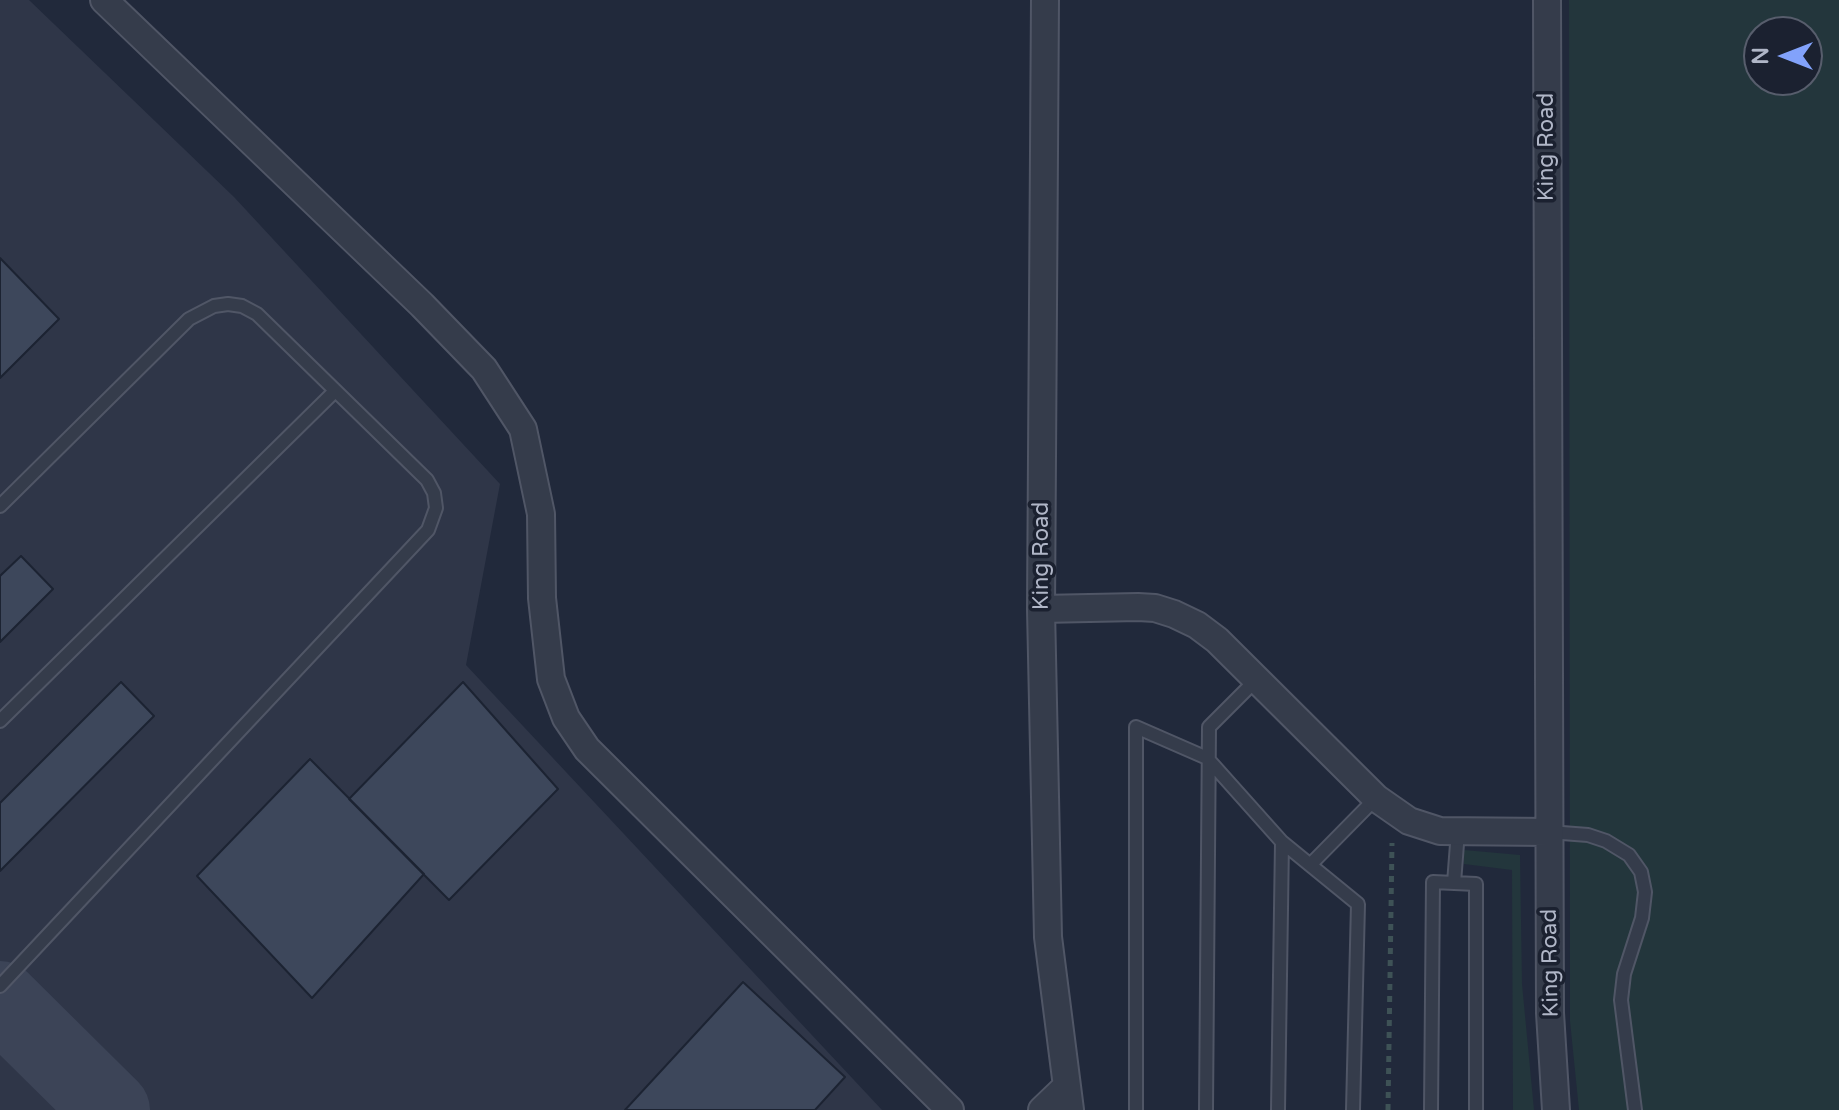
<!DOCTYPE html>
<html>
<head>
<meta charset="utf-8">
<style>
  body { margin:0 }
  #map { position:relative; width:1839px; height:1110px; overflow:hidden; background:#21293b; font-family:"Varela Round",sans-serif }
  canvas { display:block }
  .north { position:absolute; left:1743px; top:16px; width:80px; height:80px; box-sizing:border-box; background:#1b2130; border:2px solid #575d6c; border-radius:50%; rotate:270deg; font-size:22px; font-weight:700; line-height:32px; text-align:center; color:#b0b6c7 }
  .north::after { content:''; display:block; margin:auto; width:28px; height:36px; background:#82a2fb; clip-path:polygon(50% 0,100% 100%,50% 72%,0 100%) }
</style>
</head>
<body>
<div id="map">
<canvas width="1839" height="1110"></canvas>
<div class="north">N</div>
</div>
<script>
const ctx = document.querySelector('canvas').getContext('2d');
ctx.lineJoin = 'round';
function fill(path, color) { ctx.fillStyle = color; ctx.fill(path, 'evenodd'); }
const toPath = rows => new Path2D(rows.map(r => 'M' + r).join(''));
function strokePath(path, color, width, dash) { ctx.strokeStyle = color; ctx.lineWidth = width; ctx.lineCap = dash ? 'butt' : 'round'; ctx.setLineDash(dash || []); ctx.stroke(path); }
function drawText(font, color, halo, rows, align = 'center') {
  ctx.font = font + ' "Varela Round",sans-serif'; ctx.lineWidth = 7; ctx.setLineDash([]); ctx.textBaseline = 'middle'; ctx.strokeStyle = halo; ctx.fillStyle = color; for (const [text, x, y, turn = 0] of rows) {
    ctx.save(); ctx.translate(x, y); ctx.rotate((+turn || 0) * Math.PI / 180); ctx.textAlign = isNaN(turn) ? turn : align; if (halo) ctx.strokeText(text, 0, 0); ctx.fillText(text, 0, 0); ctx.restore();
  }
}
fill(toPath([
  [0,0,29,0,234,197,500,484,466,665,882,1110,0,1110]
]), '#2f3648');
fill(toPath([
  [1569,0,1839,0,1839,1110,1579,1110,1570,1021],
  [1759,32,1807,32,1807,80,1759,80],
  [1464,850,1520,855,1522,984,1534,1110,1513,1110,1512,870,1464,864]
]), '#23363c');
strokePath(toPath([
  [0,1000,111,1110]
]), '#3c4457', 78);
const building = toPath([
  [0,258,59,319,0,378,0,258],
  [21,556,53,589,0,642,0,576,21,556],
  [121,682,154,716,0,871,0,803,121,682],
  [463,682,558,789,449,900,349,799,463,682],
  [310,759,424,874,312,998,197,876,310,759],
  [743,982,845,1077,815,1110,625,1110,743,982]
]);
fill(building, '#3d475b');
strokePath(building, '#1c2332', 2);
const lane = toPath([
  [0,506,189,319,214,306,228,304,242,306,257,314,427,480,434,493,436,508,428,530,0,986],
  [0,721,335,391],
  [1549,832,1588,835,1606,841,1629,855,1641,872,1645,892,1642,918,1624,974,1621,1000,1635,1110],
  [1310,865,1376,798],
  [1454,883,1458,831],
  [1136,1110,1136,727,1207,758,1282,842,1358,904,1353,1110],
  [1206,1110,1209,727,1258,678],
  [1278,1110,1282,842],
  [1431,1110,1433,882,1476,884,1476,1110]
]);
const street = toPath([
  [104,0,422,305,484,369,523,429,541,514,542,598,551,679,566,718,587,749,950,1110],
  [1045,0,1041,609,1048,937,1070,1110],
  [1547,0,1550,1013,1556,1110],
  [1041,609,1138,607,1155,608,1174,614,1197,625,1217,640,1376,798,1409,821,1440,831,1549,832],
  [1042,1110,1066,1087]
]);
strokePath(lane, '#505666', 16);
strokePath(street, '#505666', 30);
strokePath(toPath([
  [1388,1110,1392,843]
]), '#3e5256', 5, [6, 6]);
strokePath(lane, '#353c4b', 12);
strokePath(street, '#353c4b', 26);
drawText('22px', '#b0b6c7', '#1b2130', [
  ["King Road",1547,147,-90],
  ["King Road",1042,556,-90],
  ["King Road",1551,963,-91]
]);
</script>
</body>
</html>
